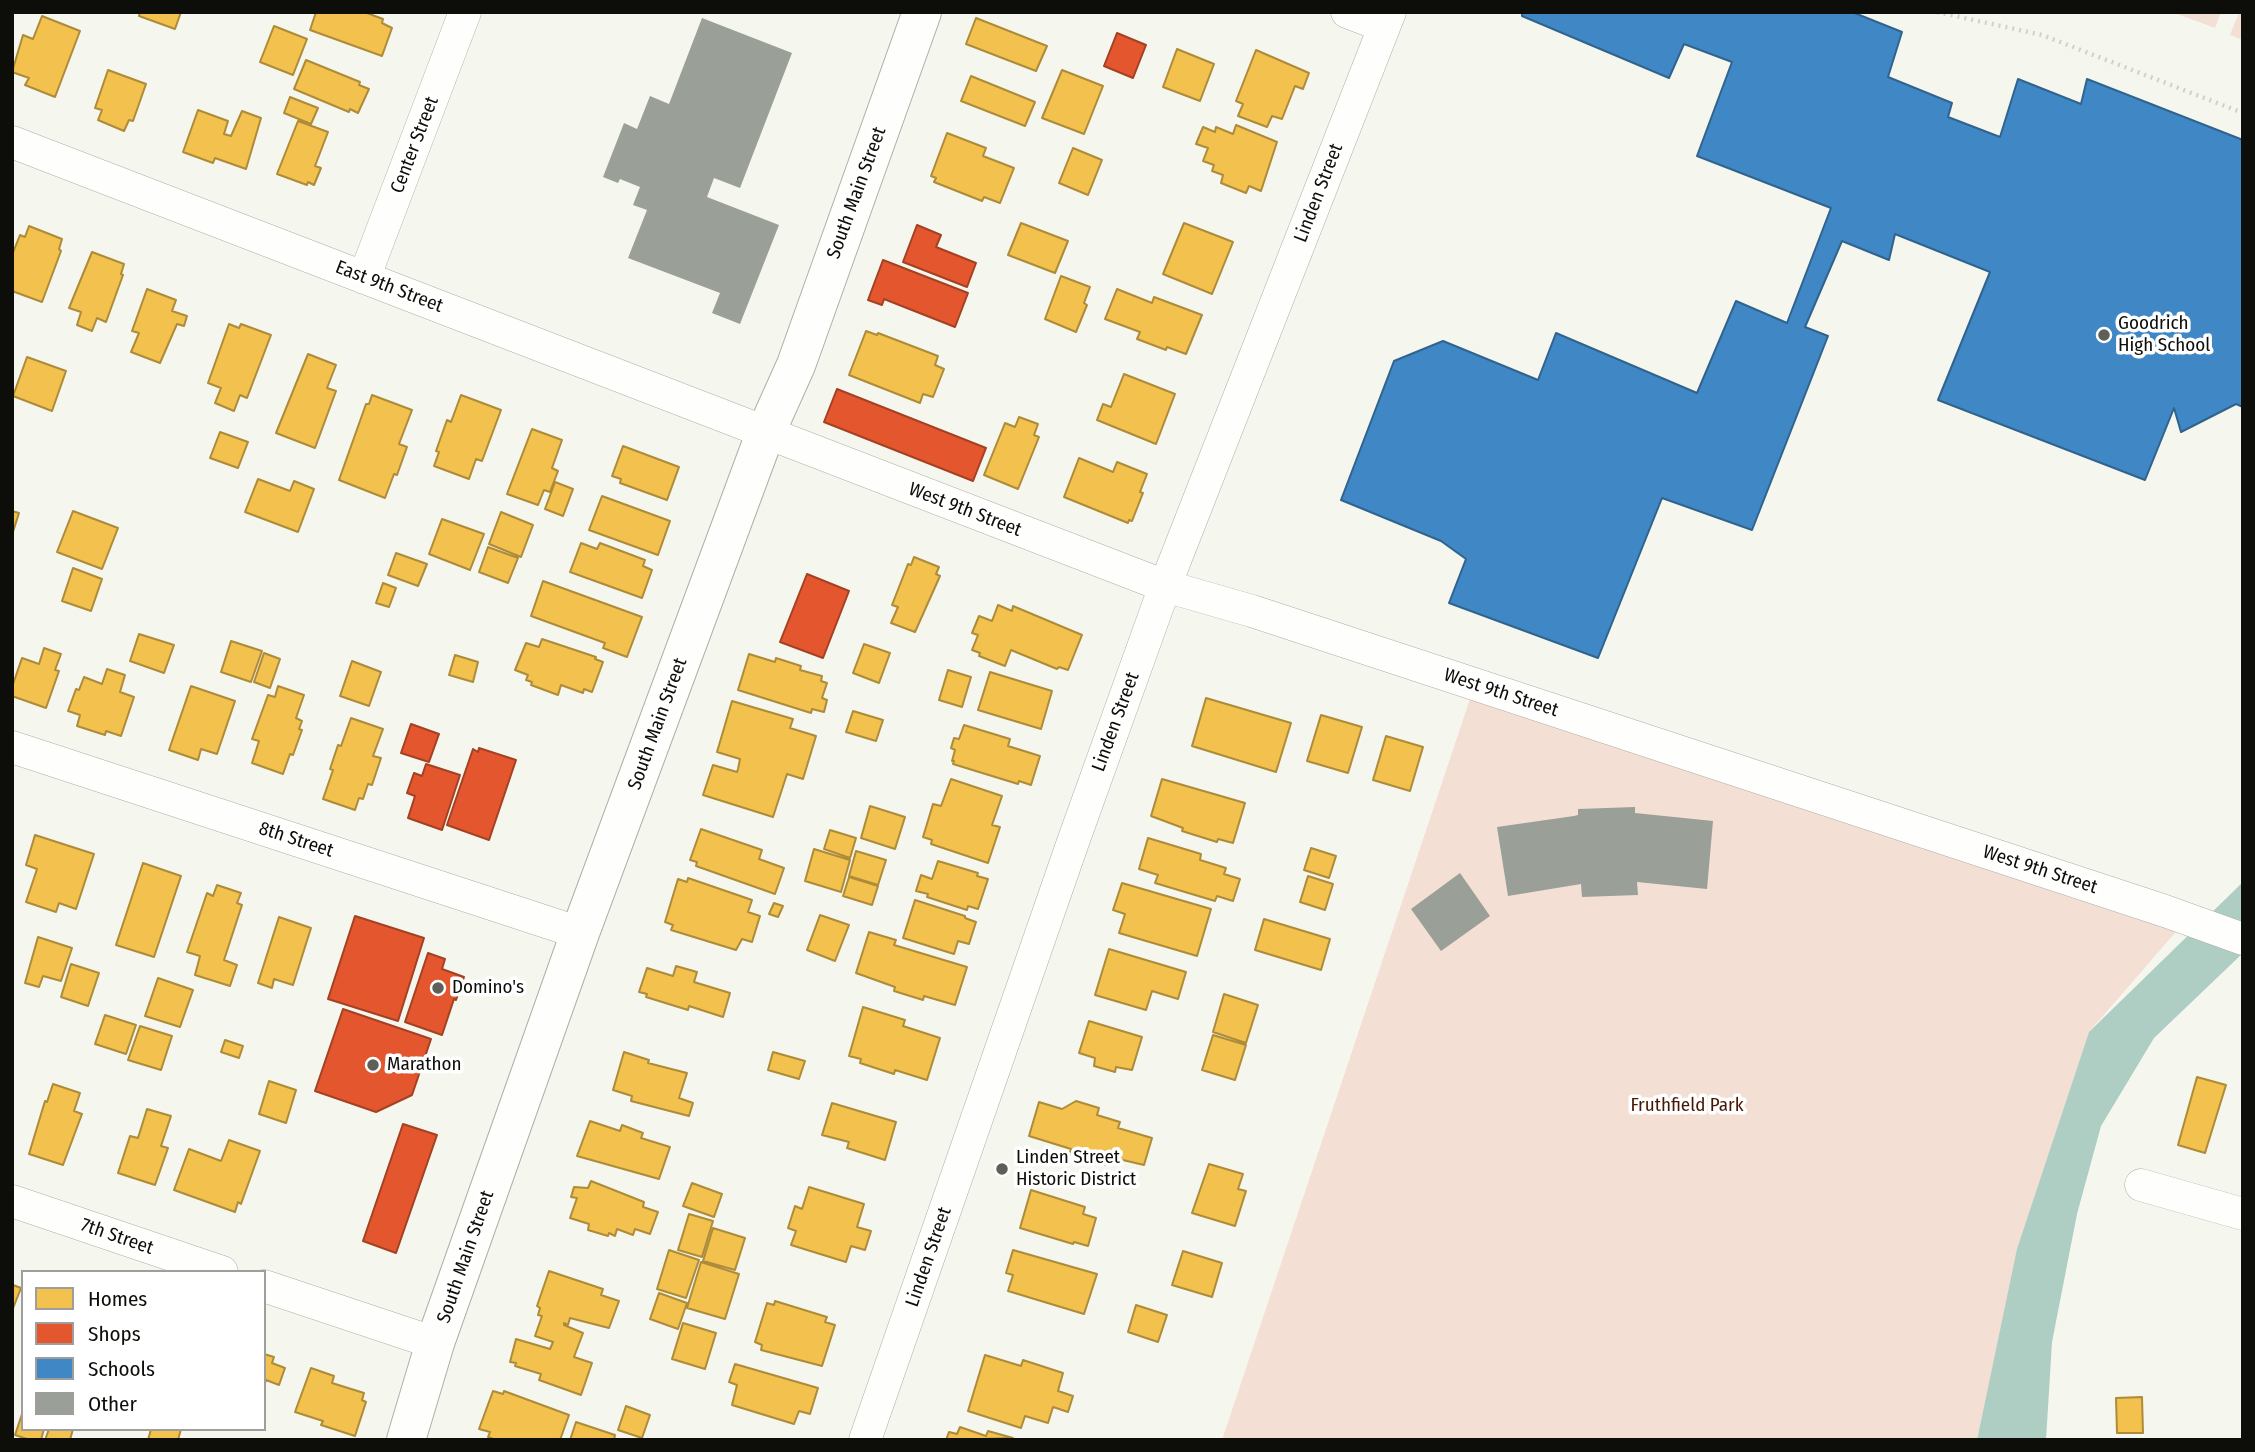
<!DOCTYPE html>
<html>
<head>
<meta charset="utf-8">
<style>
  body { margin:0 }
  #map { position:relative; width:2255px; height:1452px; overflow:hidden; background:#f5f6ee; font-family:"Fira Sans Condensed",sans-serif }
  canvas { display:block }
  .frame { position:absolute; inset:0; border:14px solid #0d0d09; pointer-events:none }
  .legend { position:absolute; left:21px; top:1270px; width:245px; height:161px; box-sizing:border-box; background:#fff; border:2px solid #9e9e9d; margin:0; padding:9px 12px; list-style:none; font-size:21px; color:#0d0d09 }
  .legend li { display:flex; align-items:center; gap:14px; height:35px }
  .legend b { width:35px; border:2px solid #9e9e9d }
</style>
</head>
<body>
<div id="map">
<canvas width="2255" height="1452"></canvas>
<div class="frame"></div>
<ul class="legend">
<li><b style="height:19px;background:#f2c14e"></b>Homes</li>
<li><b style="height:19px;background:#e4572e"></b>Shops</li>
<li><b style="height:19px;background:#3f88c5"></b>Schools</li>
<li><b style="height:19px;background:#9a9f97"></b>Other</li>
</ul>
</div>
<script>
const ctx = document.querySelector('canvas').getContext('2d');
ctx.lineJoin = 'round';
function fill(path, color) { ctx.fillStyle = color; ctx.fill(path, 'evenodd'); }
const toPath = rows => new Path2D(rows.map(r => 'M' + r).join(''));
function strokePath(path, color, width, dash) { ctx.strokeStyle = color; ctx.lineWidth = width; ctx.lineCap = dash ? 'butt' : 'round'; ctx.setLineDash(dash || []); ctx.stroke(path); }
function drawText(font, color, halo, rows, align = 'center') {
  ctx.font = font + ' "Fira Sans Condensed",sans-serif'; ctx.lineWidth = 7; ctx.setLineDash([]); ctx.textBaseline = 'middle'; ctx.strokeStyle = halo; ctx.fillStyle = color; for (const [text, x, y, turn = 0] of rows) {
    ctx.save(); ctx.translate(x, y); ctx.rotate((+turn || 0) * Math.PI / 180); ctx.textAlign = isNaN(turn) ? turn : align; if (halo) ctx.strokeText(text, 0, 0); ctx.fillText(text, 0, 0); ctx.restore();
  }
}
fill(toPath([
  [2172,12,2221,12,2215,28],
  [2239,12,2243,12,2243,40,2230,35],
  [1475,684,2187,919,2089,1032,2017,1251,1977,1440,1222,1440]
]), '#f4dfd4');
fill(toPath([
  [2243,882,2243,953,2154,1038,2101,1126,2077,1214,2052,1342,2046,1440,1977,1440,2017,1249,2089,1032]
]), '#aecdc3');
const homes = toPath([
  [140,12,181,12,175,29,139,16,140,12],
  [316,12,364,12,383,19,382,23,392,28,382,56,310,30,316,12],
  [42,16,80,31,55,97,25,85,29,78,12,72,23,35,33,39,42,16],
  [976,18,1047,46,1036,71,966,44,976,18],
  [274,26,307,39,293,75,260,62,274,26],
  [1177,49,1214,64,1200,101,1163,87,1177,49],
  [1256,50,1309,73,1303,89,1295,86,1282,119,1272,116,1267,127,1238,116,1243,104,1236,101,1256,50],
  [306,60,360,82,359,85,369,89,358,113,350,109,349,112,294,89,306,60],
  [108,70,146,84,133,121,129,120,124,131,98,120,102,110,95,108,108,70],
  [1062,70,1103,86,1084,134,1042,118,1062,70],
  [971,76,1035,102,1025,126,961,101,971,76],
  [290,97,318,108,311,124,284,113,290,97],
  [198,110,228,121,224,134,231,136,242,111,261,118,246,169,215,158,213,163,183,152,198,110],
  [298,121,328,132,315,166,321,168,314,185,308,182,307,185,277,174,298,121],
  [1236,125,1277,142,1261,191,1249,186,1246,193,1221,183,1223,175,1212,171,1214,165,1203,161,1208,148,1196,144,1203,127,1215,132,1216,127,1233,134,1236,125],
  [947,133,986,148,983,156,1014,168,1000,203,984,197,982,201,934,182,936,178,931,176,947,133],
  [1073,148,1102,160,1088,195,1059,183,1073,148],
  [1021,223,1068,241,1055,273,1008,255,1021,223],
  [1184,223,1233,242,1212,294,1163,274,1184,223],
  [29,226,62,239,59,249,61,251,42,302,12,291,12,255,20,235,25,237,29,226],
  [92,252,124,264,121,274,123,275,106,322,97,318,92,331,77,325,81,312,69,308,92,252],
  [1061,276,1090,287,1084,303,1087,305,1076,332,1045,319,1061,276],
  [147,289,176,300,172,311,187,316,184,326,177,324,160,363,131,352,139,333,132,331,147,289],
  [1117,289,1152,303,1154,297,1202,315,1186,354,1167,347,1166,350,1137,339,1140,332,1105,319,1117,289],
  [229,324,239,328,241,324,271,335,247,398,240,395,234,411,215,403,221,388,208,383,229,324],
  [866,331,877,335,878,333,938,356,935,365,944,369,933,397,923,394,920,403,849,375,866,331],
  [308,354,336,365,327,388,336,391,315,448,276,433,308,354],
  [27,357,66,371,52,411,13,396,27,357],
  [1124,374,1175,394,1156,444,1097,420,1103,404,1111,407,1124,374],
  [372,395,412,410,399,444,407,447,397,475,394,474,385,498,339,480,366,404,369,404,372,395],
  [461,395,501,410,482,461,476,459,469,479,434,466,439,452,436,451,447,420,451,422,461,395],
  [1019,417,1038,424,1034,435,1039,437,1018,489,984,475,1005,423,1015,427,1019,417],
  [532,429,562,440,552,468,558,471,550,492,544,490,538,505,507,494,532,429],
  [220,432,248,442,238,468,210,458,220,432],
  [623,446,679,467,667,500,620,483,621,479,612,476,623,446],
  [1079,458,1113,472,1117,462,1147,474,1140,492,1143,493,1132,521,1129,520,1128,523,1064,497,1079,458],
  [258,479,290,491,294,481,314,489,298,532,245,512,258,479],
  [555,482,573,489,563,516,545,509,555,482],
  [602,496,670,521,658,555,589,530,602,496],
  [12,511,19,513,12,535,12,511],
  [73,511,118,528,102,569,57,552,73,511],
  [501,512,533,525,521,557,489,544,501,512],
  [442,519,484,534,470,570,429,554,442,519],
  [581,543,597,549,600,543,645,560,643,566,652,570,642,598,570,572,581,543],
  [488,547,518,558,508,583,479,572,488,547],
  [396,553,427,564,418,586,388,575,396,553],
  [914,557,939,567,936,574,940,576,915,632,891,623,898,607,892,605,908,564,911,565,914,557],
  [73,568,102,579,91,611,62,601,73,568],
  [543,581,642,617,627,657,603,648,605,643,531,616,543,581],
  [383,583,396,588,389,607,376,603,383,583],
  [998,605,1012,611,1013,606,1082,635,1068,670,1059,667,1057,669,1011,650,1005,666,979,656,980,653,972,650,978,635,972,633,979,616,992,621,998,605],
  [139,634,174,645,164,673,130,661,139,634],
  [542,639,596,657,595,659,603,662,592,692,584,689,583,693,561,685,558,695,531,685,532,682,526,680,528,675,515,670,526,643,539,647,542,639],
  [231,641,262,651,251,682,221,672,231,641],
  [864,644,890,653,879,683,853,673,864,644],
  [44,648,61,654,55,670,59,671,46,708,12,696,12,687,22,658,39,664,44,648],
  [264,653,280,659,270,688,254,682,264,653],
  [749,654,775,662,776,658,801,666,800,670,822,676,821,681,827,683,822,698,827,700,824,712,812,709,811,713,738,690,749,654],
  [455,655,478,662,473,682,449,675,455,655],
  [352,661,381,672,369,706,340,696,352,661],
  [107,669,125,675,120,692,134,697,121,736,106,731,105,735,77,726,80,715,68,711,76,689,79,690,84,677,102,684,107,669],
  [948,670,971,677,962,707,939,700,948,670],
  [990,672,1052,691,1041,729,978,710,990,672],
  [191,686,235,701,217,754,201,749,198,760,169,750,191,686],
  [278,686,304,695,296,718,302,721,299,729,302,730,293,755,290,754,283,774,252,763,259,741,252,739,268,695,275,697,278,686],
  [1206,698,1291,723,1276,772,1192,746,1206,698],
  [732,701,793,719,790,728,816,736,803,779,787,774,773,817,703,795,713,765,737,772,738,769,740,759,717,752,732,701],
  [853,711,883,720,876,741,846,732,853,711],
  [1321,715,1362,727,1348,773,1307,761,1321,715],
  [351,718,383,729,373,756,381,758,372,785,368,784,363,799,359,798,355,810,323,799,333,770,330,769,338,745,341,746,351,718],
  [964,725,1010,739,1008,746,1040,756,1031,785,1019,781,1018,784,953,764,954,761,952,761,955,750,951,748,954,738,959,739,964,725],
  [1386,736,1423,747,1410,791,1373,780,1386,736],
  [951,779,1002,796,992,825,1000,827,988,863,931,844,932,840,923,837,933,804,941,806,951,779],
  [1162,779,1245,803,1233,843,1218,839,1217,842,1182,831,1183,828,1151,816,1162,779],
  [870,806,905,817,895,849,861,838,870,806],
  [701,829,762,850,759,859,784,868,775,894,696,866,697,862,690,860,701,829],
  [830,830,856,838,850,858,824,849,830,830],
  [35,835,94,854,76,909,59,903,56,912,26,902,37,869,26,865,35,835],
  [1148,838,1201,854,1200,860,1226,868,1224,874,1240,879,1233,901,1217,896,1215,901,1155,883,1158,875,1139,869,1148,838],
  [1311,848,1336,856,1329,878,1304,870,1311,848],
  [814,849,850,860,841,892,805,881,814,849],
  [856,851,886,860,878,885,849,876,856,851],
  [938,861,978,873,977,876,988,879,978,909,968,906,967,910,927,897,928,894,916,891,921,875,932,879,938,861],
  [143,863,181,876,154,957,116,945,143,863],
  [1308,876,1333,884,1325,910,1300,902,1308,876],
  [849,877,878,886,872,905,843,896,849,877],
  [688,878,752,900,748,912,760,916,752,942,742,939,736,950,671,930,673,925,665,922,678,879,687,882,688,878],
  [1122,883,1211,909,1197,956,1119,933,1125,914,1113,910,1122,883],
  [217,885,241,893,237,903,242,905,224,960,237,965,230,986,195,975,200,956,187,952,207,893,213,896,217,885],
  [915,900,965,916,965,918,976,922,969,944,958,941,954,954,903,938,915,900],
  [774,903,783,906,778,917,769,914,774,903],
  [820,915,849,925,835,961,807,950,820,915],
  [279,917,311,928,293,985,274,979,272,988,258,983,279,917],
  [1264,919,1330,939,1321,970,1255,950,1264,919],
  [869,932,896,940,894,945,967,967,955,1005,924,996,923,1000,894,991,895,987,856,973,869,932],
  [38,937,72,948,61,981,43,976,39,987,25,983,38,937],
  [1109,949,1186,972,1178,999,1152,991,1146,1010,1095,995,1109,949],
  [71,964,99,973,88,1006,61,997,71,964],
  [676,966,697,972,694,982,730,993,723,1017,689,1006,688,1010,646,997,647,994,639,992,647,968,673,976,676,966],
  [158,978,193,990,180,1027,145,1016,158,978],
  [1224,994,1258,1005,1246,1043,1213,1032,1224,994],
  [863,1007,905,1020,903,1026,940,1038,927,1080,895,1070,894,1074,860,1063,861,1059,849,1056,863,1007],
  [105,1015,136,1025,126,1054,95,1044,105,1015],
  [1089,1021,1142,1037,1132,1070,1116,1067,1115,1072,1094,1066,1095,1058,1079,1053,1089,1021],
  [140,1026,172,1036,161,1070,128,1060,140,1026],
  [1213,1035,1246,1045,1235,1080,1202,1070,1213,1035],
  [225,1040,243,1046,239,1058,221,1052,225,1040],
  [624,1052,649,1060,648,1063,687,1073,679,1098,693,1103,689,1116,631,1101,632,1096,613,1090,624,1052],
  [773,1052,805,1061,799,1079,768,1070,773,1052],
  [2197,1077,2226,1085,2205,1153,2178,1145,2197,1077],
  [269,1081,296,1090,286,1123,259,1114,269,1081],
  [53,1084,80,1093,74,1111,82,1114,63,1165,29,1154,45,1101,47,1102,53,1084],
  [1076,1101,1099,1108,1097,1115,1120,1122,1118,1128,1152,1138,1144,1165,1110,1157,1107,1165,1069,1154,1071,1149,1029,1136,1039,1102,1062,1109,1076,1101],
  [832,1103,896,1122,885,1160,847,1148,849,1142,822,1135,832,1103],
  [147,1109,171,1116,161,1146,168,1148,155,1185,118,1173,130,1136,138,1138,147,1109],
  [590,1121,620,1131,622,1125,643,1133,641,1138,670,1147,659,1179,577,1156,590,1121],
  [229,1140,260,1151,241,1204,238,1202,235,1212,174,1190,189,1149,221,1161,229,1140],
  [1209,1164,1243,1174,1238,1189,1246,1191,1235,1226,1192,1213,1209,1164],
  [591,1181,644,1202,643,1207,658,1212,650,1234,635,1229,633,1235,617,1229,615,1236,609,1233,608,1236,588,1230,589,1224,570,1218,577,1198,571,1197,574,1187,588,1188,591,1181],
  [692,1183,722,1194,714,1217,683,1206,692,1183],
  [809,1187,864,1204,857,1227,871,1231,865,1250,851,1246,846,1262,791,1245,796,1231,788,1228,795,1206,802,1209,809,1187],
  [1031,1190,1085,1207,1083,1214,1096,1218,1088,1246,1074,1242,1073,1244,1020,1228,1031,1190],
  [689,1214,713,1221,702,1257,678,1250,689,1214],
  [713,1228,745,1238,735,1270,703,1261,713,1228],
  [669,1250,699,1260,686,1298,657,1289,669,1250],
  [1013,1250,1097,1274,1084,1314,1008,1291,1013,1275,1006,1273,1013,1250],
  [1183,1251,1222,1263,1212,1297,1172,1285,1183,1251],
  [701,1262,739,1274,725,1319,687,1308,701,1262],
  [549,1271,603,1289,601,1295,619,1301,609,1328,570,1318,568,1325,564,1323,564,1325,583,1333,574,1357,592,1363,581,1395,539,1380,541,1374,515,1366,516,1363,510,1362,516,1339,550,1349,553,1342,535,1336,542,1316,538,1315,540,1308,537,1306,549,1271],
  [12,1282,13,1285,21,1288,12,1311,12,1282],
  [659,1293,687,1303,678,1329,650,1319,659,1293],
  [775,1301,827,1317,825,1322,835,1325,822,1366,761,1350,762,1345,755,1342,767,1303,774,1305,775,1301],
  [1136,1305,1167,1315,1158,1342,1128,1332,1136,1305],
  [683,1323,716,1333,705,1369,672,1359,683,1323],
  [264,1354,274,1357,272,1363,285,1368,279,1385,266,1380,264,1386,264,1354],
  [985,1355,1021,1366,1023,1360,1063,1373,1058,1391,1073,1396,1068,1412,1053,1407,1048,1423,1025,1416,1021,1428,968,1411,985,1355],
  [735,1364,818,1388,810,1414,799,1411,794,1424,732,1405,737,1385,729,1382,735,1364],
  [311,1368,334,1376,332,1383,364,1393,362,1400,366,1402,355,1436,321,1425,323,1421,295,1412,311,1368],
  [493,1391,503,1394,504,1391,569,1415,560,1440,496,1440,488,1437,490,1432,479,1429,493,1391],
  [2142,1397,2143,1433,2117,1433,2116,1398,2142,1397],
  [626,1406,650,1415,642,1438,618,1430,626,1406],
  [23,1411,23,1429,44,1429,41,1440,30,1440,15,1435,23,1411],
  [576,1422,615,1435,614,1440,570,1440,576,1422],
  [960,1427,986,1436,988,1431,1013,1438,946,1440,949,1432,957,1434,960,1427],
  [49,1429,73,1429,70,1440,45,1440,49,1429],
  [151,1429,181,1429,178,1440,148,1440,151,1429]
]);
fill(homes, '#f2c14e');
strokePath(homes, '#ad8b39', 2);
const shops = toPath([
  [1117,33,1146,45,1133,78,1104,66,1117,33],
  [917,225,941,235,936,247,976,263,967,287,903,262,917,225],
  [883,260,968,293,955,327,884,299,882,305,868,300,883,260],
  [837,389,986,448,973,481,824,422,837,389],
  [807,574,849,591,823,658,780,642,807,574],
  [411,724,439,734,429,762,401,753,411,724],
  [479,748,516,760,489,840,447,825,473,749,478,752,479,748],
  [426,764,460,775,442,830,408,818,415,796,407,793,414,773,422,776,426,764],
  [355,916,424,938,398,1021,328,999,355,916],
  [428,953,445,959,442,969,464,977,456,1000,454,999,442,1035,405,1022,428,953],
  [343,1009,431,1039,412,1095,376,1112,315,1091,343,1009],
  [403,1124,437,1135,396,1253,363,1241,403,1124]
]);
fill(shops, '#e4572e');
strokePath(shops, '#a44123', 2);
const schools = toPath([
  [1522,12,1852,12,1902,32,1888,77,1952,103,1948,117,2000,137,2018,79,2081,104,2087,79,2243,140,2243,407,2236,404,2181,432,2174,408,2145,480,1938,400,1990,272,1895,234,1889,260,1842,241,1805,327,1828,336,1752,530,1662,498,1598,658,1449,603,1466,559,1441,541,1341,500,1394,361,1443,341,1538,380,1556,333,1697,393,1736,301,1787,323,1831,208,1697,156,1732,62,1684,44,1669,78,1522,16,1522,12]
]);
fill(schools, '#3f88c5');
strokePath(schools, '#30638d', 2);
fill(toPath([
  [702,18,792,53,740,188,714,178,707,197,779,225,740,324,712,313,720,293,628,258,647,210,633,205,640,187,620,179,618,183,603,177,624,123,637,129,650,96,669,104],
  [1635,807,1635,813,1713,821,1707,889,1637,882,1638,895,1582,897,1581,884,1508,896,1497,827,1574,816,1578,815,1578,809],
  [1460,873,1490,916,1441,951,1411,909]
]), '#9a9f97');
const street = toPath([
  [1347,12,1384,26],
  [12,142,1165,586,1252,611,2165,911,2243,939],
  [364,278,465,12],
  [12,747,580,933],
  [2141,1185,2243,1214],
  [12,1201,222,1272],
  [264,1286,435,1343],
  [865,1440,1073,842,1165,586,1390,12]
]);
const secondary = toPath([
  [406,1440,435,1343,580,933,765,434,796,365,922,12]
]);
strokePath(street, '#afafa9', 33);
strokePath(secondary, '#afafa9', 40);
strokePath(toPath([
  [1937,12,2042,35,2243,113]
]), '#d0d1ce', 4.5, [2, 5]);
strokePath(street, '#fefefc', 32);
strokePath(secondary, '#fefefc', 38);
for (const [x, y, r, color] of [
  [2104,335,7,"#5e5f59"],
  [438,988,7,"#5e5f59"],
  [373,1065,7,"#5e5f59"],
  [1002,1169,7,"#5e5f59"]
]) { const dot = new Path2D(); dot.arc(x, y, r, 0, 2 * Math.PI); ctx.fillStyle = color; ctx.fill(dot); strokePath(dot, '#fff', 2.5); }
drawText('19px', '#0d0d09', '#fff', [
  ["Center Street",415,145,-69],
  ["South Main Street",857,193,-70],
  ["Linden Street",1319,193,-69],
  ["East 9th Street",389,287,21],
  ["West 9th Street",965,510,21],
  ["West 9th Street",1501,693,18],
  ["Linden Street",1116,722,-70],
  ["South Main Street",658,724,-70],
  ["8th Street",296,840,18],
  ["West 9th Street",2040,870,18],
  ["7th Street",117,1237,19],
  ["South Main Street",466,1257,-71],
  ["Linden Street",929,1257,-71]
]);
drawText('19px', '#0d0d09', '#fff', [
  ["Goodrich",2118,324],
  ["High School",2118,346],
  ["Domino's",452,988],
  ["Marathon",387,1065],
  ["Linden Street",1016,1158],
  ["Historic District",1016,1180]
], 'left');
drawText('19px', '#481804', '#fff', [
  ["Fruthfield Park",1687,1106]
]);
</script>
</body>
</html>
